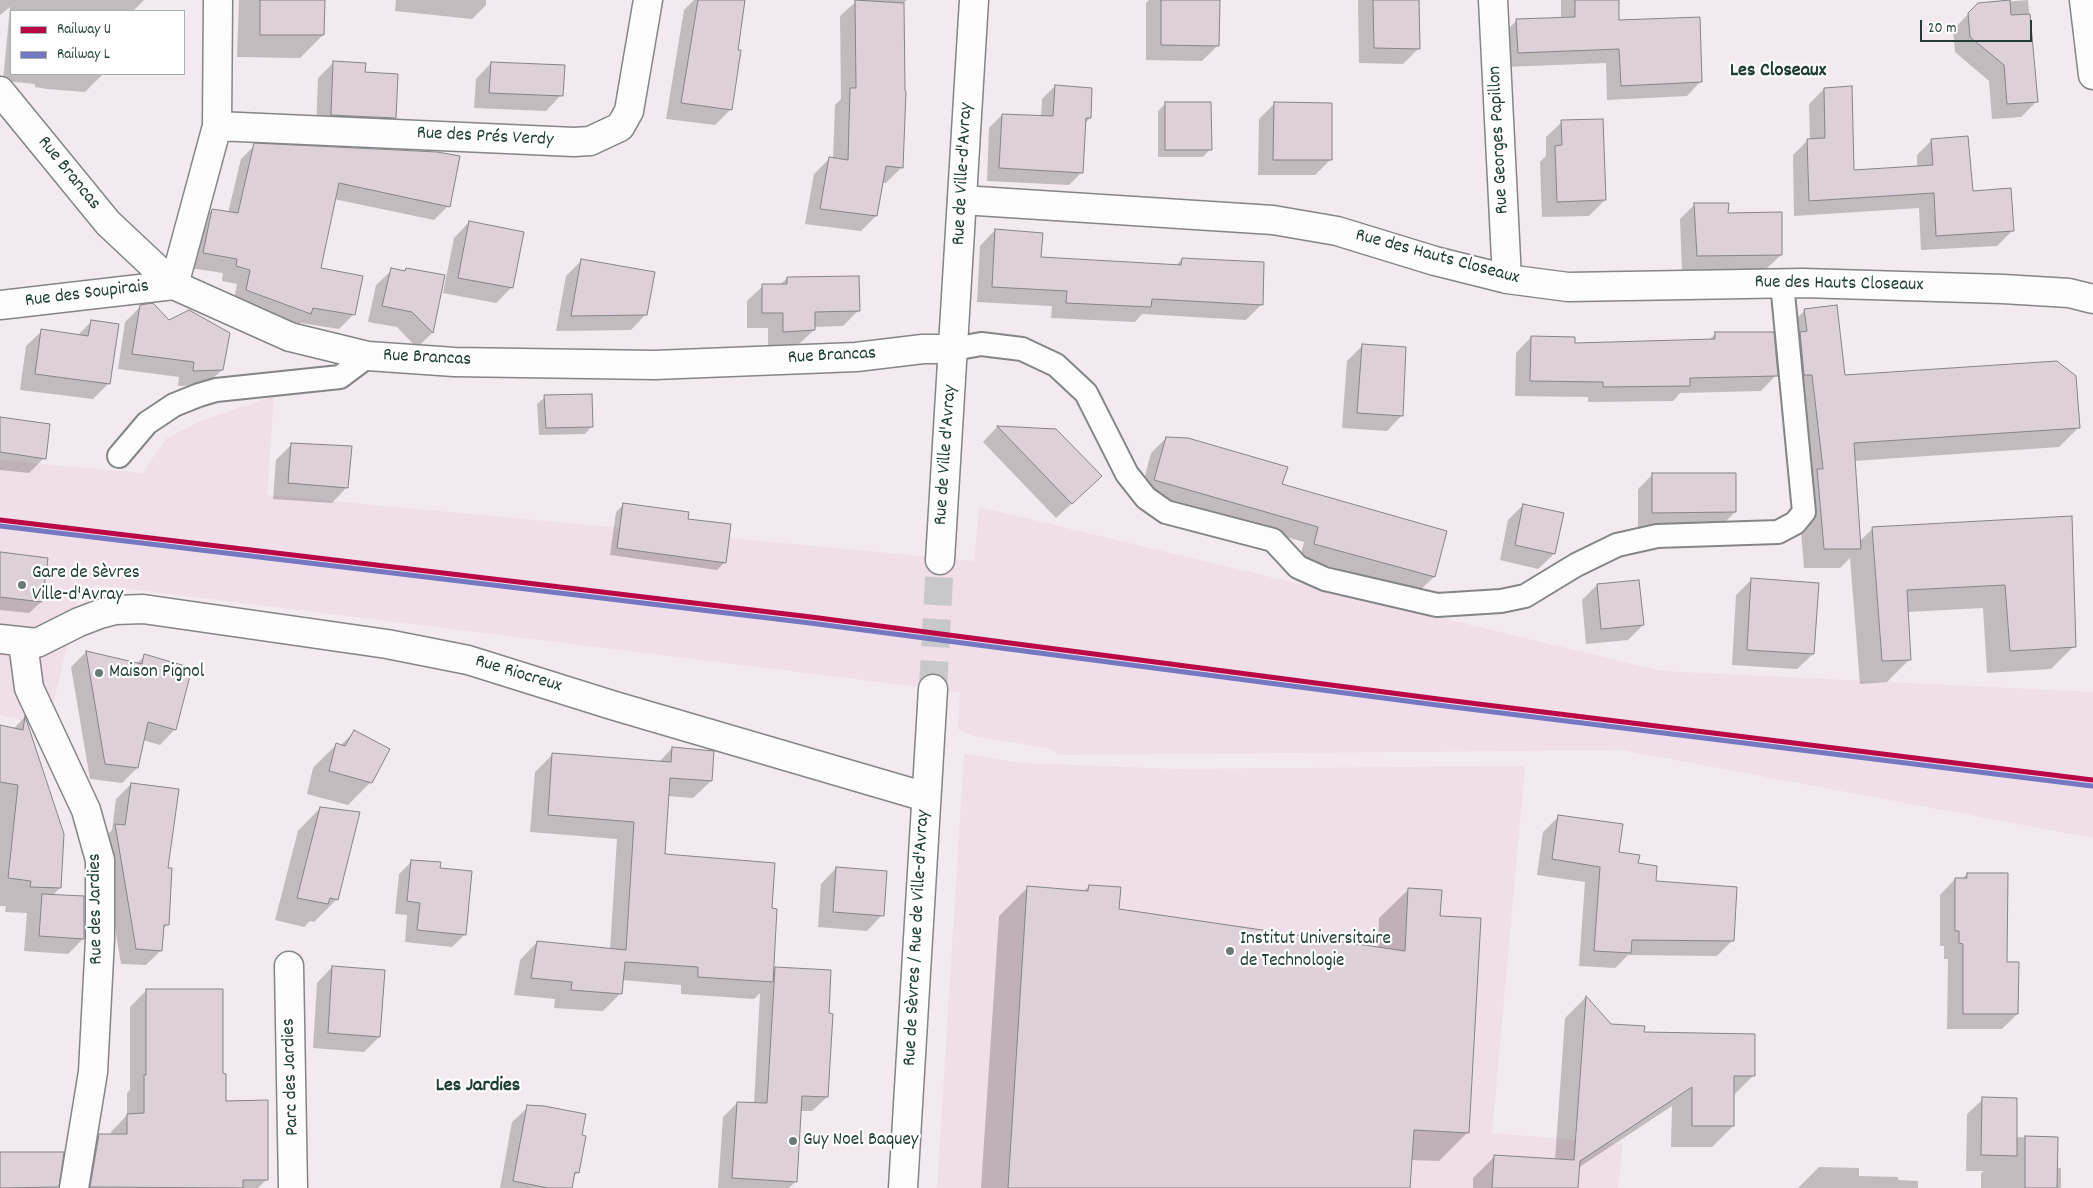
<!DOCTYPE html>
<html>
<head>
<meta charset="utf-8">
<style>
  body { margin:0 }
  #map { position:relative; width:2093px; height:1188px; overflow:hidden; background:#f2eaee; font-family:Dekko,sans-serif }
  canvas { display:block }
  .legend { position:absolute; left:10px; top:10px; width:175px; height:65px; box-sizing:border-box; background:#fff; border:1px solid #a5b1ae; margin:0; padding:6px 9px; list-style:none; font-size:15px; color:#1f3d34 }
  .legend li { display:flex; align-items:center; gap:10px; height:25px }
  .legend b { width:25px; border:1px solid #a5b1ae }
  .scale { position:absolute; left:1920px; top:20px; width:112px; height:22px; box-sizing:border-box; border:2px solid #1f3d34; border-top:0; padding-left:6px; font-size:15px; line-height:18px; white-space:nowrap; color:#1f3d34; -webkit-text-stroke:4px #fff; paint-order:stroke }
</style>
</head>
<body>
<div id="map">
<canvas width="2093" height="1188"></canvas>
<ul class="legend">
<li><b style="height:6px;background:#b90845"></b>Railway U</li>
<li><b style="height:6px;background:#7577c0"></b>Railway L</li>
</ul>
<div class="scale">20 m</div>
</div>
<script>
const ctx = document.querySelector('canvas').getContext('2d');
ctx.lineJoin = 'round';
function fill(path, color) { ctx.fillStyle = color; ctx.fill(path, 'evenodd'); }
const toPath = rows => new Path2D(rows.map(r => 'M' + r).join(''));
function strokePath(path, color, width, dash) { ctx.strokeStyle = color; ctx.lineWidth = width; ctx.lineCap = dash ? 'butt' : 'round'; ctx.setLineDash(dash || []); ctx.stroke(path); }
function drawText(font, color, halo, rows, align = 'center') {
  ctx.font = font + ' Dekko,sans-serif'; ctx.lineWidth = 4.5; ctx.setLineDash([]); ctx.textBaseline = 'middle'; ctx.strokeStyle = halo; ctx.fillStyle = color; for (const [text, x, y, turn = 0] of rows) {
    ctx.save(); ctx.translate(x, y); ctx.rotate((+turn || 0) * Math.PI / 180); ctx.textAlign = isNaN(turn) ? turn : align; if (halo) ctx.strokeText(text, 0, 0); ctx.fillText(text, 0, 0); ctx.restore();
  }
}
fill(toPath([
  [274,396,267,495,974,561,979,507,1662,671,2093,692,2093,838,1622,750,1059,755,1048,748,973,736,958,729,960,692,97,585,79,594,48,726,0,715,0,460,142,473,167,438,198,422],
  [964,754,1022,763,1177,769,1525,766,1492,1133,1623,1144,1618,1188,937,1188]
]), '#f0dee8');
fill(toPath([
  [0,0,144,0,133,11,111,10,111,11,11,11,11,74,103,74,85,92,47,89,35,87,35,84,3,81,10,7,0,15],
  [239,0,323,0,323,35,300,58,237,57],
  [396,0,486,0,486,5,472,19,395,11],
  [694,0,744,0,736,51,740,51,730,110,715,125,666,119,684,10],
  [858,0,907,0,903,4,901,168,886,183,882,183,876,216,861,231,805,224,814,174,829,159,833,159,835,105,841,99,840,16],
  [1149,0,1219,0,1218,45,1202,61,1146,60,1146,3],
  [1358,0,1417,0,1419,48,1403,64,1359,63],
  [1561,0,1618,0,1618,21,1701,81,1687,96,1607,100,1606,63,1504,67,1503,34,1517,20,1561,19],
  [2028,0,2037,101,2021,117,1992,119,1989,81,1955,52,1953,30,1978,4],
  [333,63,364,73,394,118,379,133,316,131,318,78],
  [491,63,561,95,546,111,474,108,476,79],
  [1055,86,1090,118,1084,124,1082,172,1069,185,987,181,989,128,1002,115,1041,117,1042,99],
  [1824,89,1853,171,1917,168,1917,155,1932,140,1971,192,2012,231,1997,246,1921,250,1919,208,1794,216,1793,155,1808,140,1810,140,1809,104],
  [1166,103,1210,149,1203,157,1158,157,1158,111],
  [1275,103,1330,160,1315,175,1258,175,1259,119],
  [1562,122,1605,200,1589,216,1542,217,1540,162,1546,156,1546,137],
  [255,145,448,206,434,220,334,199,320,269,361,277,353,315,339,329,301,323,296,327,233,304,237,284,222,281,223,273,190,268,198,224,212,210,228,213,241,159],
  [1695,204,1727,215,1781,255,1766,269,1682,270,1680,219],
  [469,222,512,287,496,303,443,293,454,238],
  [995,230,1040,259,1175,266,1182,259,1262,304,1246,320,1142,314,1135,322,1051,318,1052,306,977,302,980,246],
  [581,261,646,314,631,330,556,331,566,276],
  [392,270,404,272,406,270,443,276,432,333,417,348,397,327,368,322,376,285],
  [787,278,859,310,843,326,814,327,814,330,798,345,768,347,768,328,747,328,747,301,763,286,780,285],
  [141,306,222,370,206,385,178,386,179,377,118,369,125,322],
  [1805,310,1844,376,2079,427,2059,447,1854,461,1860,541,1873,528,2071,517,2074,646,2051,669,1987,673,1983,608,1907,612,1910,659,1887,682,1860,684,1850,558,1840,568,1804,568,1785,330],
  [91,322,108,384,93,399,20,390,26,346,42,331,77,336],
  [1715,334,1776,375,1761,391,1680,393,1673,401,1588,402,1588,397,1515,396,1516,353,1531,337,1574,344,1708,341],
  [1362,346,1402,415,1387,431,1342,428,1347,361],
  [545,397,592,426,585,434,539,435,537,404],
  [0,419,44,458,29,473,0,470],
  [997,427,1056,431,1085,491,1056,518,983,442],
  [1166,438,1281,485,1434,577,1419,591,1300,558,1304,542,1140,495,1151,453],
  [292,444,347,487,332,503,273,499,276,460],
  [1653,474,1735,512,1720,527,1638,528,1638,489],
  [623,505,686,520,725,562,717,570,610,555,616,512],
  [1523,505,1562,514,1554,554,1538,569,1500,560,1508,520],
  [0,553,47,560,41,602,29,613,0,610],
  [1751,580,1813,654,1797,669,1732,665,1736,595],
  [1597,585,1643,625,1628,640,1586,644,1582,600],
  [86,652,136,664,145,656,175,729,160,745,143,740,137,768,122,783,90,779,71,667],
  [24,718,62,834,60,888,52,896,83,939,68,954,24,951,27,913,5,912,6,906,0,906,0,727,13,729],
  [354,732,371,782,348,805,307,794,313,768,336,745,340,746],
  [672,748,711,781,693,798,668,796,664,855,770,909,772,971,776,968,827,1097,812,1111,800,1111,796,1181,789,1188,718,1188,723,1117,737,1103,754,1104,760,993,754,999,681,994,681,985,622,980,621,993,603,1011,554,1008,555,999,514,995,520,960,537,942,610,950,617,839,530,832,535,772,552,755,658,763],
  [131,784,166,869,168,924,162,930,161,950,146,965,121,964,101,841,112,830,116,799],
  [320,808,337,899,314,922,310,921,304,927,275,920,298,831],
  [1558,817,1637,864,1655,882,1733,940,1717,956,1628,955,1615,968,1579,966,1585,882,1537,875,1543,832],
  [412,861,439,870,465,934,452,947,405,942,407,915,395,914,399,874],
  [836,868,882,915,867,931,818,927,821,884],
  [1967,874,2006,963,2017,1014,2002,1029,1947,1029,1948,959,1944,959,1944,946,1940,946,1940,895,1955,879,1962,879],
  [1089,886,1118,910,1378,948,1379,918,1408,890,1439,917,1468,1132,1439,1161,1411,1160,1409,1188,981,1188,999,916,1027,888,1083,892],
  [332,967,379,1037,364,1052,313,1048,317,983],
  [147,990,221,1074,225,1102,267,1179,258,1188,77,1188,82,1152,99,1135,111,1135,111,1132,127,1115,127,1093,130,1090,130,1007],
  [1586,997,1611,1025,1643,1033,1753,1076,1733,1096,1733,1126,1712,1147,1671,1147,1672,1106,1578,1168,1577,1188,1473,1188,1473,1178,1494,1157,1555,1160,1565,1018],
  [1983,1099,2016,1139,2018,1137,2057,1138,2056,1168,2061,1168,2061,1188,1981,1188,1981,1173,1984,1171,1966,1171,1967,1114],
  [528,1107,581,1136,578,1172,573,1177,571,1188,500,1188,512,1122],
  [0,1153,58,1186,56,1188,0,1188],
  [1819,1167,1859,1168,1859,1176,1898,1177,1898,1180,1918,1181,1918,1188,1798,1188]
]), '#0003');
const building = toPath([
  [260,0,325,0,324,35,260,35,260,0],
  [698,0,745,0,738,50,741,50,732,110,681,103,698,0],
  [855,0,904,3,905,90,906,91,903,168,886,166,877,216,820,209,829,157,848,160,850,88,856,88,855,0],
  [1161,0,1220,0,1219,46,1161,45,1161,0],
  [1373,0,1419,0,1420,49,1374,48,1373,0],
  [1575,0,1619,0,1619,20,1700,17,1702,82,1621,86,1619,49,1518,53,1516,19,1575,17,1575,0],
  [2010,0,2011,15,2030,14,2038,102,2007,104,2004,65,1970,37,1968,13,1978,3,2010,0],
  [333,61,366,63,365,72,398,74,396,118,331,115,333,61],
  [491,62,565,65,563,96,489,93,491,62],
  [1055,85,1092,88,1091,118,1086,118,1083,173,999,168,1002,114,1053,116,1055,85],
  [1852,86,1854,170,1933,165,1931,139,1968,136,1973,191,2011,188,2014,231,1936,236,1934,193,1809,201,1807,139,1825,138,1824,88,1852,86],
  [1165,102,1211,102,1212,150,1165,150,1165,102],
  [1274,102,1332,103,1332,160,1273,160,1274,102],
  [1603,119,1606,200,1557,202,1555,146,1562,145,1561,120,1603,119],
  [254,143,437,152,460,156,450,207,339,183,321,268,363,276,355,315,313,308,311,314,246,290,250,270,236,266,237,259,203,253,212,209,238,213,254,143],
  [1694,203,1729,203,1728,213,1782,212,1782,255,1697,256,1694,203],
  [469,221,524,232,513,288,458,278,469,221],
  [995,229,1043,233,1041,257,1181,265,1182,258,1264,262,1263,305,1152,299,1151,307,1066,303,1067,291,992,287,995,229],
  [581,259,655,272,647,315,571,316,581,259],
  [391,268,405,271,406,268,445,275,433,333,412,312,382,306,391,268],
  [859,276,860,311,815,312,815,330,783,332,783,313,762,313,762,284,787,284,787,277,859,276],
  [153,303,169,320,189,310,230,333,223,370,193,371,194,362,132,354,140,305,153,303],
  [1837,305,1845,375,2057,361,2076,376,2080,428,1854,443,1861,549,1824,549,1817,469,1823,469,1812,375,1804,375,1800,332,1807,331,1804,309,1837,305],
  [91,320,119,324,110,384,35,374,41,329,88,336,91,320],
  [1715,332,1774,332,1778,376,1690,378,1690,386,1603,387,1603,382,1530,381,1531,336,1575,337,1575,343,1715,339,1715,332],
  [1362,344,1406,347,1403,416,1357,413,1362,344],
  [592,394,593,427,546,428,544,395,592,394],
  [0,417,50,424,46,459,0,452,0,417],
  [997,426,1056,429,1102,476,1072,504,997,426],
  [1166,437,1188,438,1288,467,1282,484,1447,531,1435,577,1314,544,1318,527,1154,480,1166,437],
  [291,443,352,446,348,488,288,483,291,443],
  [1652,473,1736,473,1736,512,1652,513,1652,473],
  [623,503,689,512,688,519,731,524,726,563,617,548,623,503],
  [1523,504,1564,513,1555,554,1515,545,1523,504],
  [2072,516,2076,647,2010,651,2005,585,1907,590,1911,660,1882,661,1872,527,2072,516],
  [0,552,48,558,42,602,0,597,0,552],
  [1751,578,1819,583,1814,654,1747,650,1751,578],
  [1639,580,1644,625,1601,629,1597,584,1639,580],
  [86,651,142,664,144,654,192,668,176,730,148,722,138,768,105,764,86,651],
  [25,716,64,834,61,888,30,887,31,881,8,878,18,785,0,782,0,725,23,730,25,716],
  [354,730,390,749,372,783,329,771,336,743,345,746,354,730],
  [672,747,714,751,712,781,670,778,665,854,775,863,772,908,777,909,773,982,698,977,698,967,625,962,622,994,571,990,572,982,531,978,537,941,626,950,634,822,548,815,552,753,671,762,672,747],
  [131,783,179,789,168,868,172,868,169,925,164,925,162,951,136,949,115,824,125,825,131,783],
  [320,807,360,812,338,900,330,898,328,904,297,898,320,807],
  [1558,815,1623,824,1619,852,1640,855,1638,863,1657,866,1656,881,1737,887,1734,941,1632,940,1631,953,1594,951,1600,867,1552,859,1558,815],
  [411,860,441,862,440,868,472,871,466,935,417,930,420,903,407,901,411,860],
  [836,867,887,871,884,916,833,912,836,867],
  [1967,873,2008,873,2007,962,2019,962,2018,1014,1963,1014,1963,944,1959,943,1959,931,1955,931,1955,878,1967,878,1967,873],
  [1089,885,1121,887,1119,909,1405,951,1408,888,1442,890,1440,916,1481,918,1469,1133,1414,1130,1410,1188,1008,1188,1027,886,1088,891,1089,885],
  [42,894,84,896,84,939,39,936,42,894],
  [332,966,385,970,380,1037,328,1033,332,966],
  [775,967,831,970,829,1013,833,1014,828,1097,802,1096,797,1182,732,1178,737,1102,767,1103,775,967],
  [146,989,223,989,223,1073,226,1074,226,1101,268,1100,268,1180,243,1180,243,1188,90,1187,99,1134,127,1134,127,1114,144,1113,144,1075,146,1075,146,989],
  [1586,996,1611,1024,1645,1026,1644,1032,1755,1034,1755,1076,1734,1076,1734,1126,1692,1126,1692,1087,1580,1161,1578,1188,1492,1188,1494,1155,1574,1160,1586,996],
  [1982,1097,2017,1098,2017,1156,1981,1155,1982,1097],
  [527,1105,544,1106,586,1114,582,1135,586,1136,579,1173,575,1172,572,1188,548,1188,513,1181,527,1105],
  [2025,1136,2058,1137,2057,1188,2025,1188,2025,1136],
  [0,1152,64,1152,59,1187,0,1188,0,1152]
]);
fill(building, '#ded0d8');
strokePath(building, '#838586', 1);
strokePath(toPath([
  [933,689,940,560]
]), '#c8c7c9', 28, [28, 14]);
const service = toPath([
  [954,349,981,344,1022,349,1056,365,1086,393,1127,474,1146,498,1166,512,1273,540,1298,567,1325,579,1437,605,1501,601,1525,596,1576,565,1617,545,1657,536,1778,532,1795,523,1804,512,1782,283],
  [119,456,147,423,174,405,199,395,216,390,340,377,368,356]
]);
const minor = toPath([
  [1493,0,1507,279],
  [2084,0,2093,75],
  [0,91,108,223,174,285,290,337,368,356,454,362,655,365,856,357,923,349,954,349],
  [217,126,574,142,590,141,620,127,629,111,648,0],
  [962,200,1273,220,1337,231,1435,261,1507,279,1568,287,1803,283,2003,289,2069,293,2093,299],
  [174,285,217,126,218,0],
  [0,305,174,285],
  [0,639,37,643,79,622,100,614,115,610,143,609,387,644,468,660,615,706,926,797],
  [23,643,29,688,86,810,100,860,100,939,93,1072,74,1188],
  [289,966,293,1188]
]);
const secondary = toPath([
  [940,560,974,0],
  [903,1188,933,689]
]);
strokePath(service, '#838586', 26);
strokePath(minor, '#838586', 31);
strokePath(secondary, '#838586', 31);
strokePath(service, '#fdfcfc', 22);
strokePath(minor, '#fdfcfc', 28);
strokePath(secondary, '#fdfcfc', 28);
strokePath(toPath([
  [0,520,811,617,1438,699,2093,780]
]), '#b90845', 5);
strokePath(toPath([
  [0,526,810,623,1437,705,2092,786]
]), '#7577c0', 5);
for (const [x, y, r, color] of [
  [22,585,5,"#697a75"],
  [99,673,5,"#697a75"],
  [1230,951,5,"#697a75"],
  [793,1141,5,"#697a75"]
]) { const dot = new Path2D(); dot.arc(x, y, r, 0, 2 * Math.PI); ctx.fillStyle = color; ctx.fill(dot); strokePath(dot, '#fff', 2); }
drawText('19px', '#1f3d34', '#fff', [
  ["Rue des Prés Verdy",485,138,3],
  ["Rue Georges Papillon",1500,140,-93],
  ["Rue Brancas",68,174,51],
  ["Rue de Ville-d'Avray",964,174,-87],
  ["Rue des Hauts Closeaux",1437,258,15],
  ["Rue des Hauts Closeaux",1839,285,1],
  ["Rue des Soupirais",87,295,-7],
  ["Rue Brancas",832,357,-3],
  ["Rue Brancas",427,359,3],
  ["Rue de Ville d'Avray",947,455,-86],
  ["Rue Riocreux",518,675,17],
  ["Rue des Jardies",97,909,-91],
  ["Rue de Sèvres / Rue de Ville-d'Avray",918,938,-87],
  ["Parc des Jardies",292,1077,-92]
]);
drawText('19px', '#1f3d34', '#fff', [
  ["Gare de Sèvres",32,574],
  ["Ville-d'Avray",32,596],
  ["Maison Pignol",109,673],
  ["Institut Universitaire",1240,940],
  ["de Technologie",1240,962],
  ["Guy Noel Baquey",803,1141]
], 'left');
drawText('bold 20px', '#1f3d34', '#fff', [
  ["Les Closeaux",1778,72],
  ["Les Jardies",478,1087]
]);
</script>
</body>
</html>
